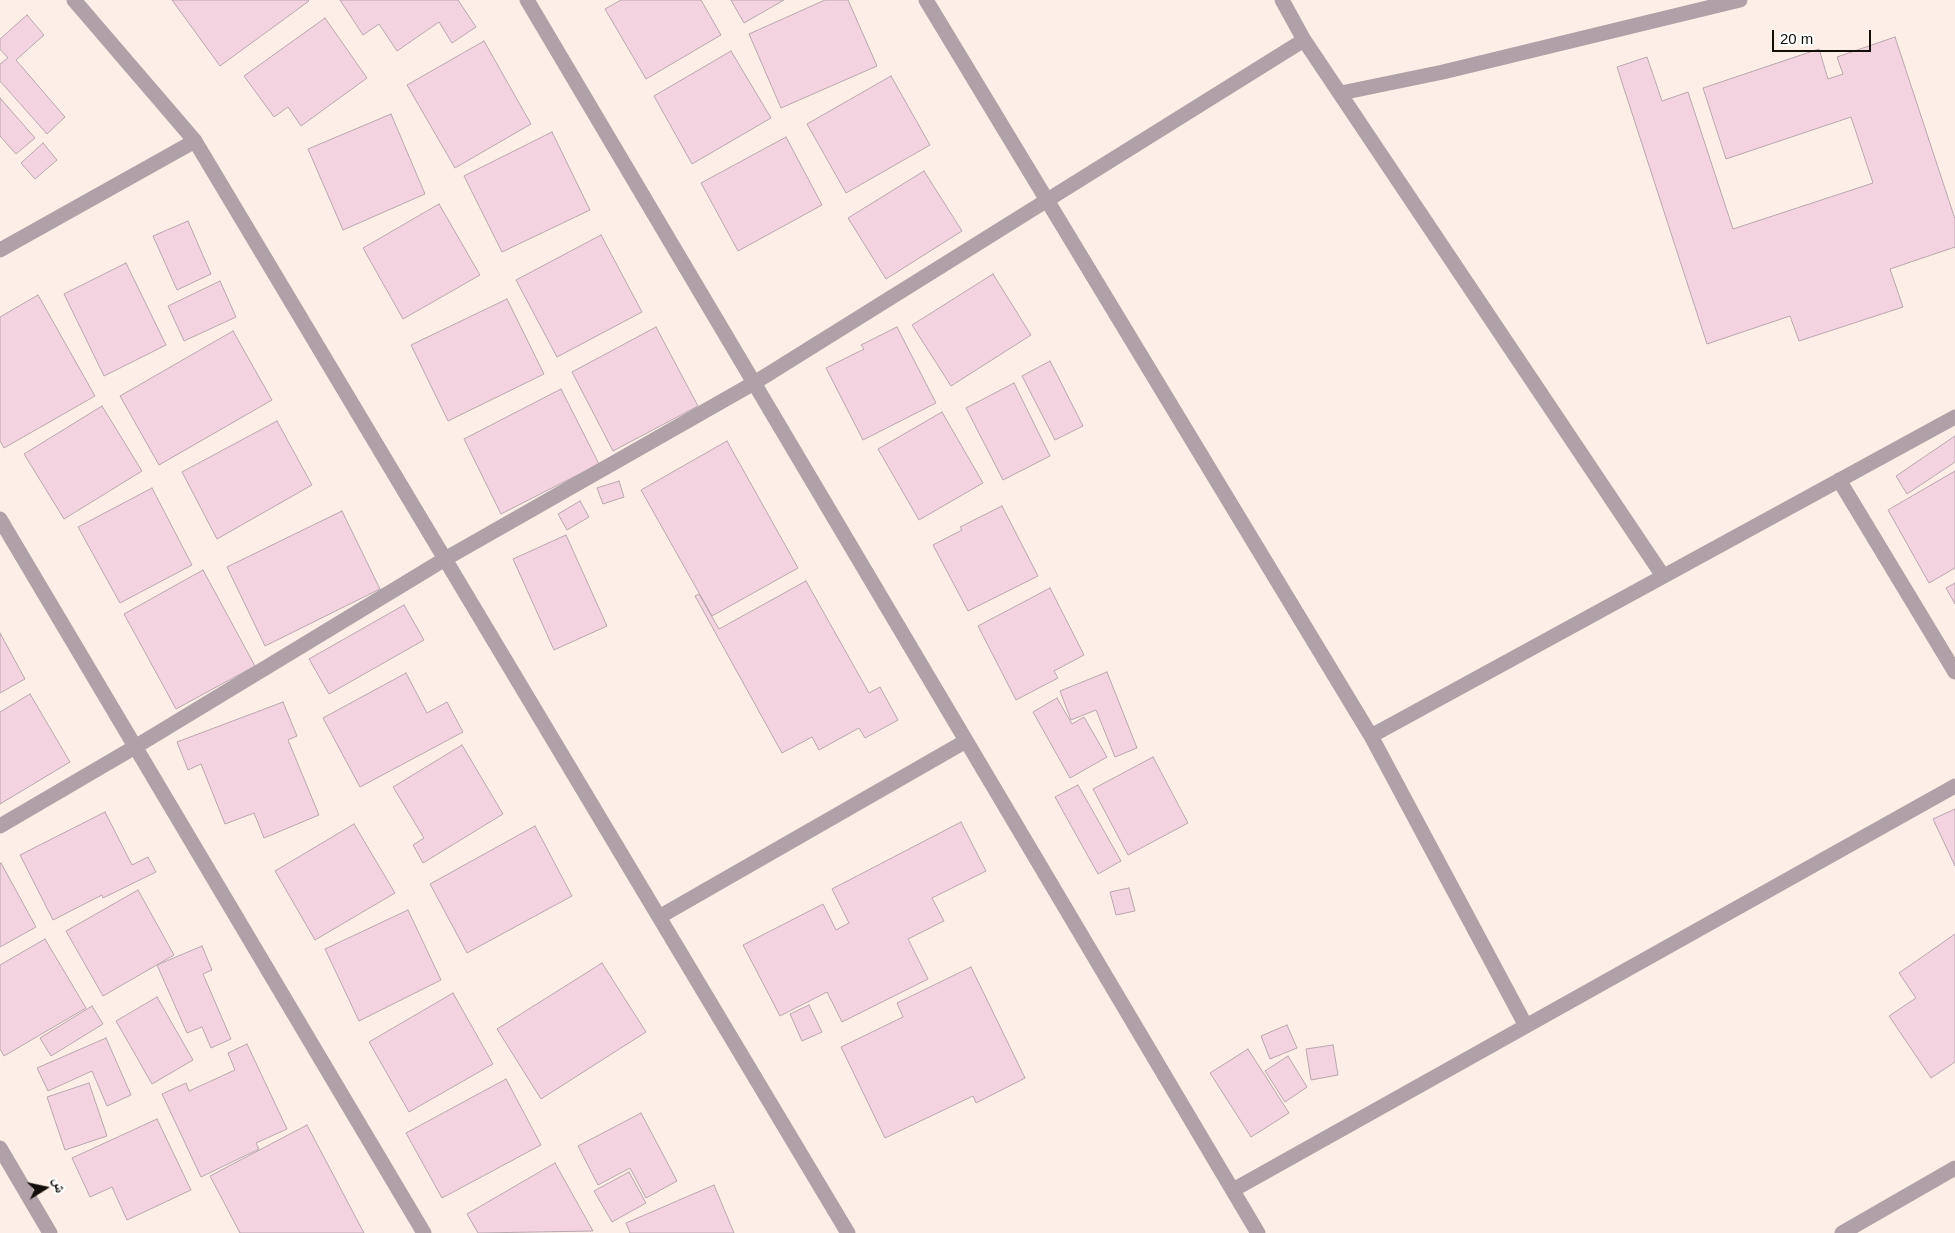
<!DOCTYPE html>
<html>
<head>
<meta charset="utf-8">
<style>
  body { margin:0 }
  #map { position:relative; width:1955px; height:1233px; overflow:hidden; background:#fdeee7; font-family:Helvetica,"Noto Naskh Arabic",sans-serif }
  canvas { display:block }
  .north { position:absolute; left:20px; top:1163px; width:50px; height:50px; -webkit-text-stroke:4px #fff; paint-order:stroke; rotate:80deg; font-size:14px; font-weight:700; line-height:20px; text-align:center; color:#140e0b }
  .north::after { content:''; display:block; margin:auto; width:18px; height:22px; background:#140e0b; clip-path:polygon(50% 0,100% 100%,50% 72%,0 100%) }
  .scale { position:absolute; left:1772px; top:30px; width:99px; height:22px; box-sizing:border-box; border:2px solid #140e0b; border-top:0; padding-left:6px; font-size:15px; line-height:18px; white-space:nowrap; color:#140e0b; -webkit-text-stroke:4px #fff; paint-order:stroke }
</style>
</head>
<body>
<div id="map">
<canvas width="1955" height="1233"></canvas>
<div class="north">ش</div>
<div class="scale">20 m</div>
</div>
<script>
const ctx = document.querySelector('canvas').getContext('2d');
ctx.lineJoin = 'round';
function fill(path, color) { ctx.fillStyle = color; ctx.fill(path, 'evenodd'); }
const toPath = rows => new Path2D(rows.map(r => 'M' + r).join(''));
function strokePath(path, color, width, dash) { ctx.strokeStyle = color; ctx.lineWidth = width; ctx.lineCap = dash ? 'butt' : 'round'; ctx.setLineDash(dash || []); ctx.stroke(path); }
const building = toPath([
  [172,0,308,0,309,1,220,66,172,0],
  [340,0,458,0,476,27,452,43,439,22,397,51,379,24,363,35,340,0],
  [621,0,701,0,721,35,646,79,605,9,621,0],
  [731,0,784,0,744,23,731,0],
  [825,0,848,0,877,66,781,108,749,34,825,0],
  [27,15,44,35,16,60,65,117,47,134,0,81,0,64,8,58,0,49,0,39,27,15],
  [325,18,367,78,301,126,288,107,274,117,244,76,325,18],
  [1895,37,1955,219,1955,247,1890,269,1903,307,1799,341,1790,316,1707,344,1617,67,1647,57,1662,101,1688,92,1733,229,1873,183,1851,117,1726,159,1703,88,1819,49,1828,79,1843,74,1837,57,1895,37],
  [484,41,531,124,455,168,407,85,484,41],
  [731,51,771,118,692,164,654,96,731,51],
  [891,76,930,145,846,193,807,124,891,76],
  [0,98,35,138,16,154,0,136,0,98],
  [391,114,425,194,343,230,308,149,391,114],
  [552,132,590,210,502,252,464,176,552,132],
  [786,137,822,205,738,251,701,183,786,137],
  [43,143,57,160,35,179,21,163,43,143],
  [924,171,962,231,886,279,848,218,924,171],
  [439,204,480,275,403,319,363,248,439,204],
  [188,221,211,274,177,290,153,236,188,221],
  [601,235,642,312,557,357,516,280,601,235],
  [126,263,166,345,104,376,64,294,126,263],
  [993,274,1031,335,951,386,912,325,993,274],
  [220,281,236,317,184,341,168,306,220,281],
  [38,295,95,396,4,448,0,441,0,317,38,295],
  [507,299,544,374,448,421,411,345,507,299],
  [656,327,698,406,613,451,572,372,656,327],
  [897,327,936,403,863,440,826,368,864,349,861,345,897,327],
  [233,331,272,400,159,465,120,396,233,331],
  [1050,361,1083,426,1055,440,1022,376,1050,361],
  [1014,383,1050,456,1003,480,966,408,1014,383],
  [561,389,599,464,501,514,464,439,561,389],
  [102,406,142,471,64,519,24,454,102,406],
  [942,412,983,483,919,520,878,449,942,412],
  [277,421,312,485,217,539,182,472,277,421],
  [1955,436,1955,462,1907,494,1896,476,1955,436],
  [727,441,798,568,712,616,641,490,727,441],
  [1955,471,1955,568,1929,583,1888,510,1955,471],
  [619,481,624,497,603,504,597,488,619,481],
  [152,488,192,565,120,603,78,527,152,488],
  [580,501,589,517,567,530,558,514,580,501],
  [1002,506,1038,576,968,611,933,545,962,530,960,527,1002,506],
  [342,511,380,589,265,646,227,567,342,511],
  [566,535,607,626,554,650,513,559,566,535],
  [203,570,255,666,176,709,124,614,203,570],
  [806,581,869,693,880,687,898,720,865,738,859,728,819,750,812,737,782,753,695,596,699,594,719,629,806,581],
  [1955,583,1955,604,1946,588,1955,583],
  [1050,588,1084,655,1054,671,1058,678,1016,700,978,626,1050,588],
  [404,605,424,640,329,694,309,659,404,605],
  [0,633,25,679,0,693,0,633],
  [1107,672,1137,748,1115,757,1096,710,1071,720,1060,691,1107,672],
  [406,673,427,713,447,702,463,732,360,787,323,718,406,673],
  [30,694,70,762,0,804,0,712,30,694],
  [1057,698,1072,724,1084,717,1107,757,1070,778,1033,712,1057,698],
  [283,702,297,736,288,740,319,815,264,838,254,813,225,824,201,764,188,770,177,742,283,702],
  [462,745,503,814,423,863,413,845,424,838,393,787,462,745],
  [1153,757,1188,823,1128,855,1093,789,1153,757],
  [1078,785,1121,861,1098,874,1055,797,1078,785],
  [1955,809,1955,866,1933,819,1955,809],
  [105,812,132,865,148,857,156,872,103,898,102,895,53,920,20,855,105,812],
  [961,822,986,871,932,898,944,921,908,939,928,979,842,1022,827,992,780,1016,743,945,823,904,836,930,849,923,832,889,961,822],
  [354,824,395,893,315,940,275,871,354,824],
  [535,826,572,896,467,953,430,884,535,826],
  [1,863,36,927,0,947,0,864,1,863],
  [1129,888,1135,911,1116,915,1110,892,1129,888],
  [138,890,174,955,103,996,66,931,138,890],
  [408,910,441,980,359,1021,325,949,408,910],
  [1955,934,1955,1062,1931,1078,1889,1016,1916,998,1899,973,1955,934],
  [45,939,86,1008,4,1056,0,1049,0,965,45,939],
  [202,946,212,970,203,974,231,1039,211,1048,202,1027,187,1033,157,965,202,946],
  [602,963,646,1032,541,1099,497,1029,602,963],
  [971,967,1025,1078,976,1103,973,1096,885,1138,841,1047,903,1017,897,1003,971,967],
  [453,993,493,1064,409,1112,369,1042,453,993],
  [157,997,193,1060,152,1084,116,1021,157,997],
  [809,1005,822,1032,802,1041,790,1014,809,1005],
  [92,1006,103,1024,51,1056,40,1038,92,1006],
  [1287,1025,1297,1048,1270,1059,1261,1036,1287,1025],
  [106,1038,131,1095,107,1106,92,1071,48,1091,37,1068,106,1038],
  [247,1044,287,1129,256,1143,259,1149,201,1177,162,1094,186,1083,189,1091,235,1070,228,1053,247,1044],
  [1333,1045,1338,1075,1311,1080,1306,1049,1333,1045],
  [1248,1049,1289,1113,1251,1137,1210,1073,1248,1049],
  [1288,1056,1307,1087,1285,1102,1265,1071,1288,1056],
  [506,1079,541,1145,442,1198,406,1133,506,1079],
  [89,1083,107,1136,65,1150,47,1097,89,1083],
  [641,1113,677,1181,646,1198,630,1168,598,1185,578,1146,641,1113],
  [157,1119,191,1190,127,1220,112,1187,90,1197,72,1158,157,1119],
  [307,1125,364,1233,240,1233,210,1176,307,1125],
  [555,1163,593,1231,478,1233,467,1214,555,1163],
  [629,1172,646,1203,612,1222,594,1191,629,1172],
  [714,1185,734,1233,630,1233,626,1223,714,1185]
]);
fill(building, '#f4d3e1');
strokePath(building, '#b9a7ae', 1);
strokePath(toPath([
  [74,0,195,141,848,1233],
  [527,0,1258,1233],
  [926,0,1371,736,1526,1026],
  [1282,0,1304,40,1663,576],
  [1341,93,1443,72,1740,0],
  [0,250,195,141],
  [1839,480,1955,672],
  [0,519,424,1233],
  [1371,736,1955,417],
  [0,826,135,747,445,559,754,383,1304,40],
  [659,917,966,741],
  [0,1148,50,1233],
  [1233,1190,1955,786],
  [1842,1233,1955,1168]
]), '#afa1a7', 15);
</script>
</body>
</html>
